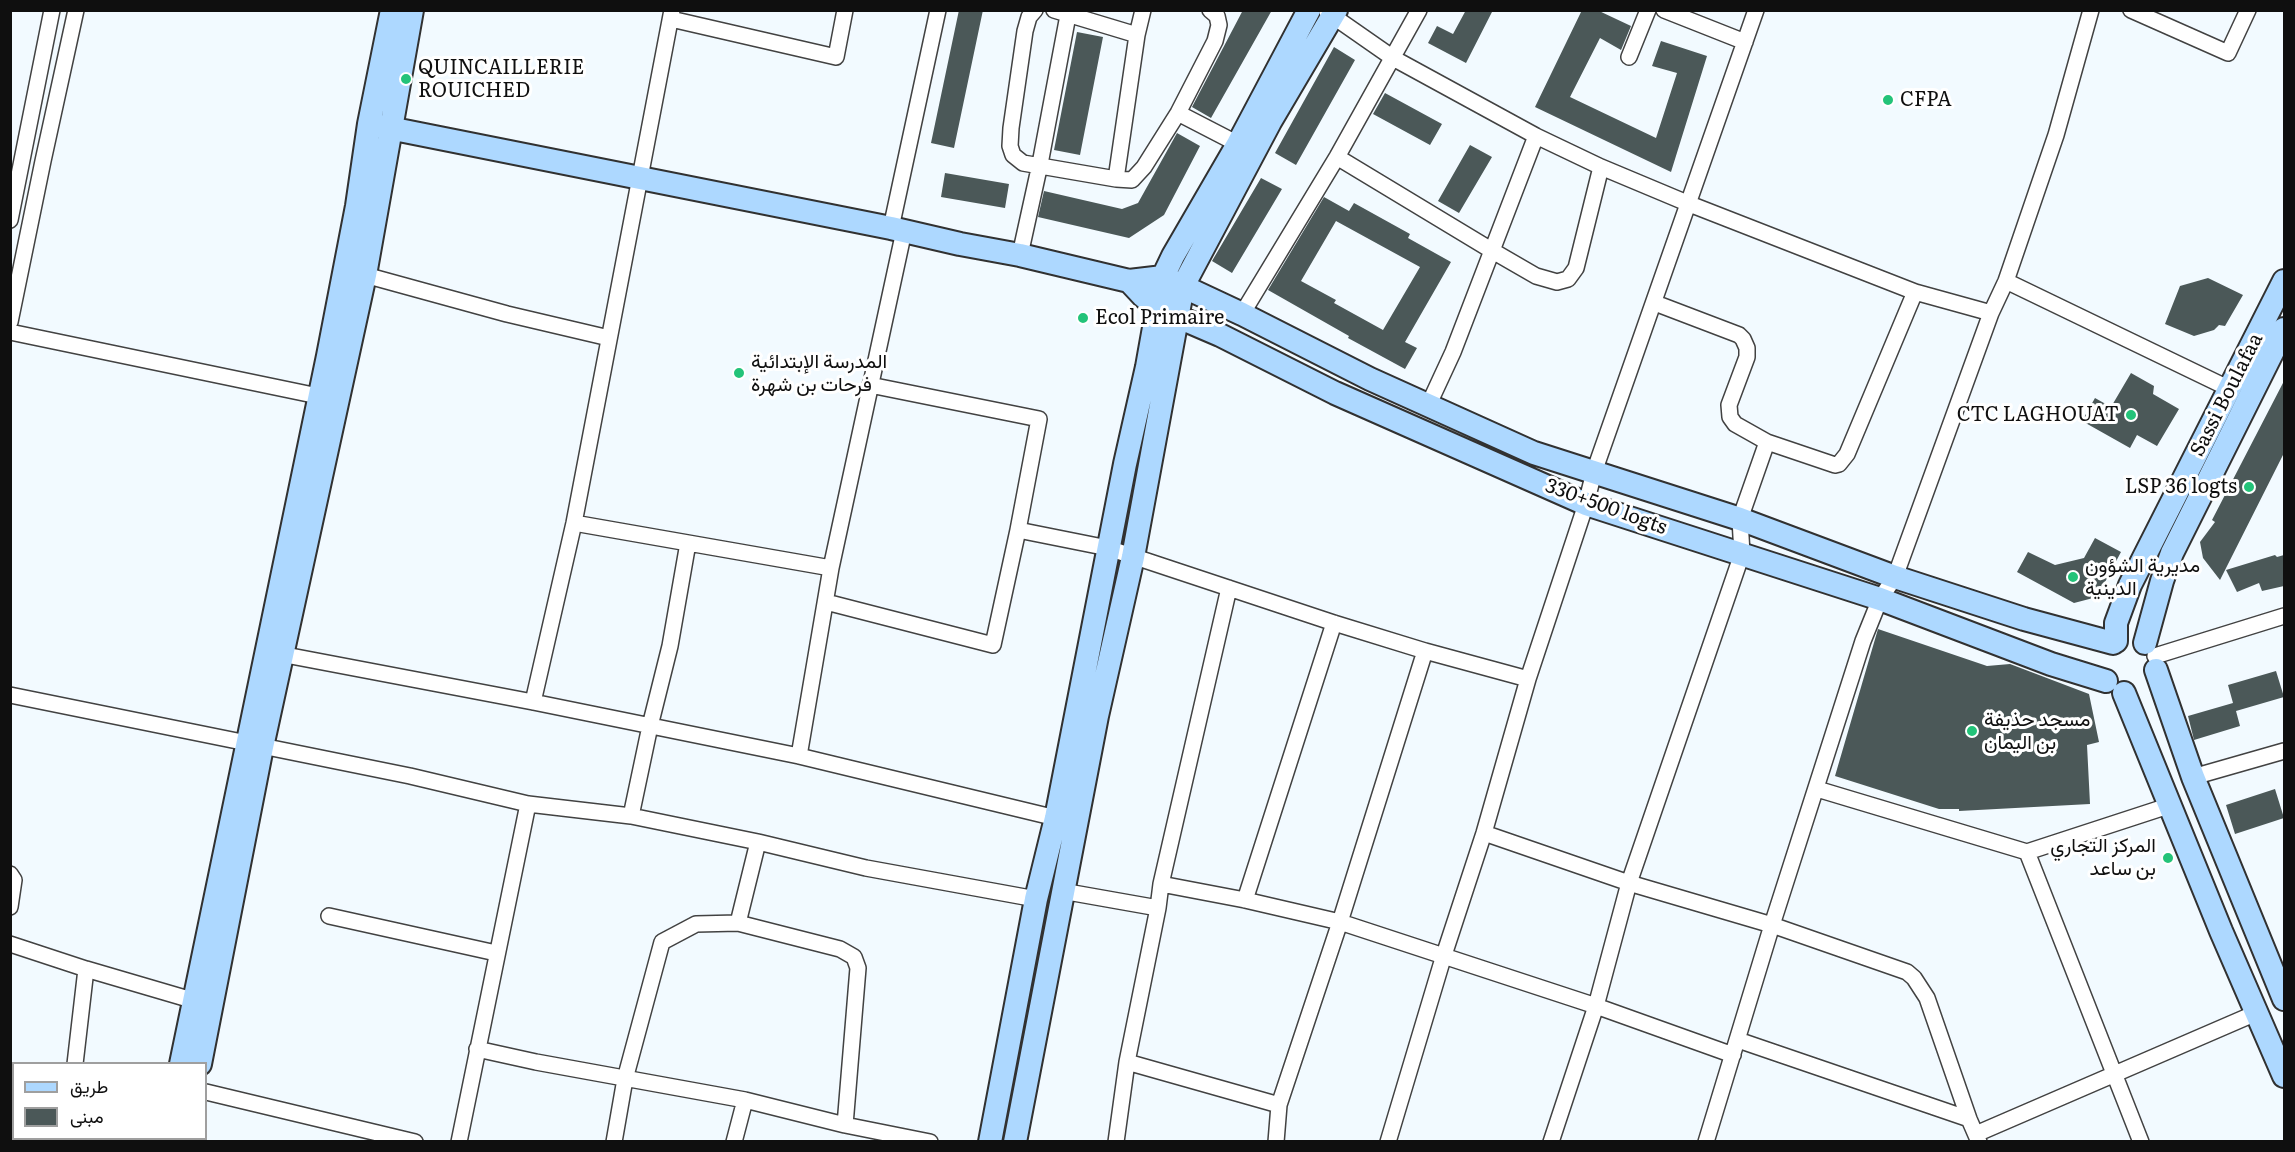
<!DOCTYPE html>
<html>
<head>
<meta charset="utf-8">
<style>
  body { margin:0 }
  #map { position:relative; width:2295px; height:1152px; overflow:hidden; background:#f2faff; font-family:Literata,Vazirmatn,serif }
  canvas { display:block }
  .frame { position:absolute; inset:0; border:12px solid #0f0f0f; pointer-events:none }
  .legend { position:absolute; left:12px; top:1062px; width:195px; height:78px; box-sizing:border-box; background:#fff; border:2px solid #9f9f9f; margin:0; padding:8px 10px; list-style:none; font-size:18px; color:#0f0f0f }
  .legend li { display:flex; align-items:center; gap:12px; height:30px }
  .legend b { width:30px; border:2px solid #9f9f9f }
</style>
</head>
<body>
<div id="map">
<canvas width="2295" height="1152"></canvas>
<div class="frame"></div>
<ul class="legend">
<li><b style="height:8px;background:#add8ff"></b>طريق</li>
<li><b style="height:16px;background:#4b5858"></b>مبنى</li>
</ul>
</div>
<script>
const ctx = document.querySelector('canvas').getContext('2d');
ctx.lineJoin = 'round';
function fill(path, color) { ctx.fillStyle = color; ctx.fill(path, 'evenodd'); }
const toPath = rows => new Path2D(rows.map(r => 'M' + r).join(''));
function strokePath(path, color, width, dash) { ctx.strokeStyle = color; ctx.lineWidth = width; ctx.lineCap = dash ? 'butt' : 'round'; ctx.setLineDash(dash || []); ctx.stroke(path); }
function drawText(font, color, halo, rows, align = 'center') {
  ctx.font = font + ' Literata,Vazirmatn,serif'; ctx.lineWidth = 6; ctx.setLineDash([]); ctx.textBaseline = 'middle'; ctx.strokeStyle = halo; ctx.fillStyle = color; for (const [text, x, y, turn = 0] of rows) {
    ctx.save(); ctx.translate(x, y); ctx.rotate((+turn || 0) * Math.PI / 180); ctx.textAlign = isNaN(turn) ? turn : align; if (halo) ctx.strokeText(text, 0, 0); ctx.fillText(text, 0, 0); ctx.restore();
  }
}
fill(toPath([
  [959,10,983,10,954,148,931,143],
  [1243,10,1272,10,1211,118,1192,107],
  [1466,10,1493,10,1466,63,1428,43,1437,26,1453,34],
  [1582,10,1597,10,1631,26,1621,50,1600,38,1570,97,1656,138,1677,73,1652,66,1661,41,1707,56,1671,172,1535,107],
  [1077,32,1103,37,1080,155,1054,150],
  [1334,47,1355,60,1296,165,1275,153],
  [1385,93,1442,124,1430,145,1373,114],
  [1177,133,1200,146,1164,215,1129,238,1038,217,1044,191,1122,209,1138,203],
  [1470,145,1492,157,1459,213,1438,201],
  [945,173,1009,184,1005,208,941,197],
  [1261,178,1282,189,1232,273,1212,261],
  [1324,197,1349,211,1354,203,1410,234,1408,238,1451,262,1405,342,1417,348,1405,369,1348,338,1349,336,1268,290],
  [1336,221,1420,267,1383,330,1334,303,1336,300,1301,281],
  [2208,278,2243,295,2225,326,2219,325,2214,330,2194,336,2165,324,2180,286],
  [2131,373,2154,386,2153,394,2179,409,2157,446,2137,435,2130,448,2082,421,2095,398,2111,407],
  [2284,381,2284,453,2220,580,2203,558,2200,542,2215,522,2212,520],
  [2095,538,2121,552,2097,597,2074,603,2017,572,2028,552,2055,565,2084,558],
  [2275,555,2277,557,2284,555,2284,586,2262,591,2259,583,2237,592,2226,570],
  [1878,629,1987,666,2010,664,2089,694,2099,742,2087,745,2090,804,1959,811,1959,809,1939,809,1835,776],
  [2276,671,2284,697,2236,711,2240,726,2194,740,2188,716,2233,703,2228,685],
  [2275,789,2284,818,2235,834,2226,805]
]), '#4b5858');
const street = toPath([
  [1035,10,1029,17,1025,31,1011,128,1010,146,1013,155,1023,163,1116,179,1137,35,1143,10],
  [1054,10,1137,35],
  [1664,10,1745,42],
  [2131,10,2228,53,2248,10],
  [1327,12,1393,58,1536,136,1601,167,1687,203,1915,292,1991,313],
  [671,19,836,57,845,10],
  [1629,57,1648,10],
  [1178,113,1238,144],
  [1337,157,1491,250,1536,276,1557,282,1568,279,1576,268,1601,167],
  [1116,179,1132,180,1144,167,1178,113,1215,41,1219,25,1217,16,1210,10],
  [10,220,52,10],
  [891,228,938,10],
  [1020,255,1040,164,1069,10],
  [365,275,507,314,609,338],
  [2006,281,2230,389],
  [1655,303,1739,335,1743,339,1747,348,1747,357,1729,405,1730,417,1735,424,1767,442,1835,465,1839,464,1847,454,1915,292],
  [1242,314,1337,157,1419,10],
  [10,322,43,161,76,10],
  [10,332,318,396],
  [870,385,1039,419,1018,530],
  [1428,406,1453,352,1536,136],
  [574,523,831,568],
  [826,602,993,645,1018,530,1108,548,1334,623,1425,651,1528,679],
  [275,653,533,702,799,756,1056,818],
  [2155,656,2284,616],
  [10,695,410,776,528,804,631,816,758,842,866,868,1036,899],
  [533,702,574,523,672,10],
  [799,756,831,568,904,231],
  [2193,777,2284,751],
  [1817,789,2027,852],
  [631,816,650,726,670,646,688,543],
  [1484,833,1629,883,1772,925,1907,972,1914,978,1927,998,1969,1119,1979,1142],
  [10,874,14,880,10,907],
  [1161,884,1245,900,1340,922,1596,1006,1733,1055],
  [1062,891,1158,908],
  [1245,900,1334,623],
  [329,916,496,953],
  [738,923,840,949,854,957,858,968,845,1125],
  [10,944,86,969,202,1003],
  [1738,1040,1969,1119],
  [477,1049,536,1062,745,1100,845,1125,930,1142],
  [1127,1062,1279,1105],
  [75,1064,86,969],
  [206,1092,415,1142],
  [1976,1134,2256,1013],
  [63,1142,64,1138],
  [459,1142,528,804],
  [614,1142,625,1079,662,942,696,924,738,923,758,842],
  [734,1142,745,1100],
  [1116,1142,1127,1062,1158,908,1161,884,1229,588],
  [1276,1142,1279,1105,1340,922,1425,651],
  [1388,1142,1444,955,1484,833,1528,679,1586,504,1594,472,1756,10],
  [1551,1142,1596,1006,1629,883,1742,554,1740,519,1767,442],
  [1706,1142,1772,925,1863,641,1880,599,1895,577,1991,313,2006,281,2056,135,2091,10],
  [2141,1142,2027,852,2168,806]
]);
const secondary = toPath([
  [369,124,891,228,960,244,1020,255,1129,281,1163,277,1242,314,1370,379,1534,453,1740,519,1895,577,2024,619,2113,643],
  [1129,281,1143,296,1157,308,1220,335,1335,393,1586,504,1880,599,2051,664,2106,681],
  [2116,641,2116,623,2130,585,2284,281],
  [2145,643,2162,581,2172,553,2284,329],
  [2156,670,2193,777,2284,999],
  [2124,693,2221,931,2284,1076],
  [181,1064,328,356,357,206,369,124,392,10],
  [200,1064,262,747,365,275,412,10],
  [164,1142,165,1138],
  [184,1142,185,1138],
  [990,1142,1036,899,1056,818,1125,464,1147,367,1163,277,1173,256,1238,144,1309,10],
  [1015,1142,1097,716,1133,557,1183,286,1270,122,1336,10]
]);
strokePath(street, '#424242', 18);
strokePath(secondary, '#313131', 26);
strokePath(street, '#fff', 15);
strokePath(secondary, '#add8ff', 22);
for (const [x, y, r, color] of [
  [406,79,6,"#23c379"],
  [1888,100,6,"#23c379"],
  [1083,318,6,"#23c379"],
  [739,373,6,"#23c379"],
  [2131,415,6,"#23c379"],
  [2249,487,6,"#23c379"],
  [2073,577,6,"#23c379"],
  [1972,731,6,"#23c379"],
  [2168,858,6,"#23c379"]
]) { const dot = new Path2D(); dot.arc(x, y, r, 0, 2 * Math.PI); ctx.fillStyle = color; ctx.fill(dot); strokePath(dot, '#fff', 2); }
drawText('20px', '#0f0f0f', '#fff', [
  ["QUINCAILLERIE",418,68],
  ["ROUICHED",418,91],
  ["CFPA",1900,100],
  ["Ecol Primaire",1095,318],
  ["المدرسة الإبتدائية",751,362],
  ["فرحات بن شهرة",751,385],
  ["CTC LAGHOUAT",2119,415,"right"],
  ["LSP 36 logts",2237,487,"right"],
  ["مديرية الشؤون",2085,566],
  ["الدينية",2085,589],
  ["مسجد حذيفة",1984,720],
  ["بن اليمان",1984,743],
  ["المركز التجاري",2156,846,"right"],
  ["بن ساعد",2156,869,"right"]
], 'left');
drawText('20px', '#0f0f0f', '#fff', [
  ["Sassi Boulafaa",2227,395,-63],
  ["330+500 logts",1606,507,20]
]);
</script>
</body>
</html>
